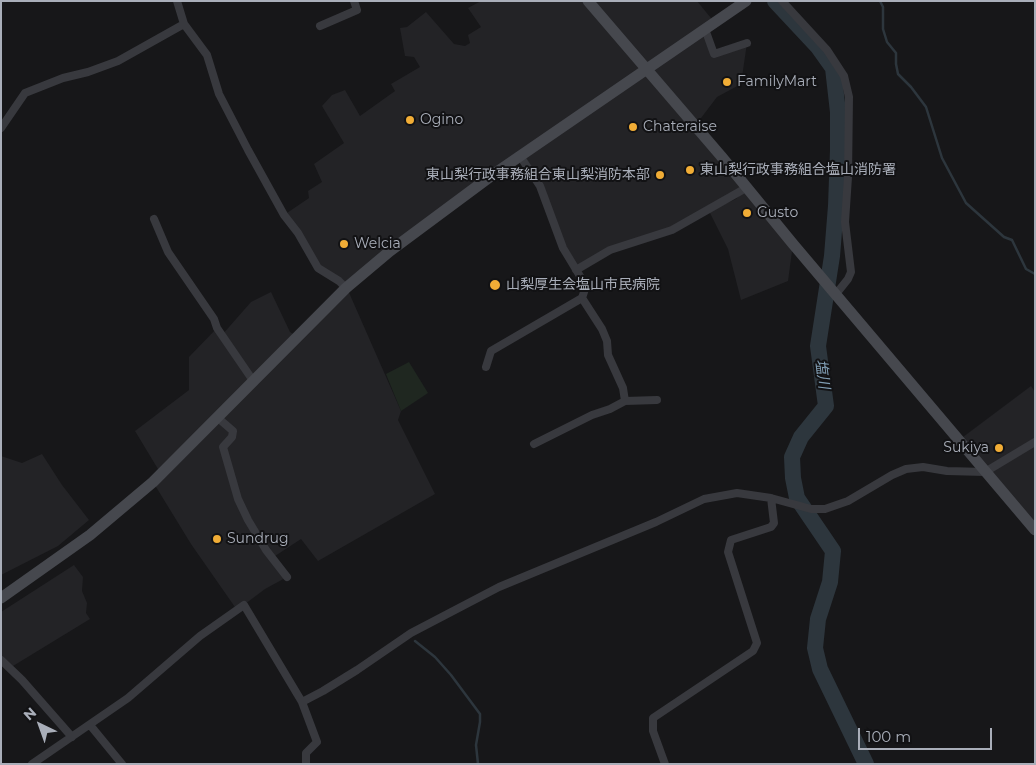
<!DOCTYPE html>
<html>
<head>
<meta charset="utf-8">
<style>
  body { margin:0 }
  #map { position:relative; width:1036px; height:765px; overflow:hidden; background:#171719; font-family:Montserrat,sans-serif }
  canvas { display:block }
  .frame { position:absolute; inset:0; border:2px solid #a9aeb9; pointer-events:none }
  .north { position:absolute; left:15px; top:700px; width:50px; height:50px; -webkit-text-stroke:4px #121214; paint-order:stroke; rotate:318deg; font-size:14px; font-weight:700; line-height:20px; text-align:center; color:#a9aeb9 }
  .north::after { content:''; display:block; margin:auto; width:18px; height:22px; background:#a9aeb9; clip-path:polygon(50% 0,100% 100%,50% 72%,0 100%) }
  .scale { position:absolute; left:858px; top:728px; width:134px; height:22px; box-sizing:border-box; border:2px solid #a9aeb9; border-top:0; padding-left:6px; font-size:15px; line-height:18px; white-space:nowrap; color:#a9aeb9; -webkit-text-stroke:4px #121214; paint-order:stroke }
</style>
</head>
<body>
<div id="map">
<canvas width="1036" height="765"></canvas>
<div class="frame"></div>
<div class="north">N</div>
<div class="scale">100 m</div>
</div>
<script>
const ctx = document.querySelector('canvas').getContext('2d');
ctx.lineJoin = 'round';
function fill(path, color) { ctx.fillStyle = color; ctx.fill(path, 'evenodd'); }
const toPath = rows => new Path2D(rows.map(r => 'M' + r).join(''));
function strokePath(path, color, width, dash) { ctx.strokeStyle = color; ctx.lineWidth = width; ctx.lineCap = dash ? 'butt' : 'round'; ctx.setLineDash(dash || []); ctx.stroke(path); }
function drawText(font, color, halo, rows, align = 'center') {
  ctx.font = font + ' Montserrat,"Noto Sans JP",sans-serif'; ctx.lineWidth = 4; ctx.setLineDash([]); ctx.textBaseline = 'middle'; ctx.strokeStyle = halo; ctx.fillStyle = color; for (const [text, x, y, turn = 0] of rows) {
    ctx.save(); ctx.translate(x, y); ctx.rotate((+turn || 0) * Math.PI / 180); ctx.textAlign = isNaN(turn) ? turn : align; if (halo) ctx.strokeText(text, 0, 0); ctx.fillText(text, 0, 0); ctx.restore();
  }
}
fill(toPath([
  [481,1,697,1,715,23,705,29,714,54,747,43,741,84,717,97,695,126,793,244,788,281,741,300,728,249,709,211,736,199,745,189,672,230,610,250,576,270,540,186,520,156,347,288,401,411,398,420,435,494,318,561,301,539,272,558,287,577,265,589,237,610,191,544,153,482,161,474,135,431,189,390,189,357,217,328,222,335,251,302,271,292,290,332,298,337,346,288,318,268,284,215,309,198,308,191,322,182,314,164,344,143,322,106,332,95,345,90,360,116,395,91,391,84,420,67,414,57,405,56,400,28,407,27,426,12,454,44,465,46,470,43,468,35,481,27,468,8],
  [1031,386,1035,392,1035,530,959,440],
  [42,454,62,485,89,520,58,546,1,575,1,456,22,463],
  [74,565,83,577,82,591,87,603,86,613,90,619,13,666,1,656,1,612]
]), '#232326');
fill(toPath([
  [409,362,428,393,401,411,386,374]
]), '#1f2720');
strokePath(toPath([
  [880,1,883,7,883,29,887,42,896,53,896,64,898,74,911,87,926,107,942,158,966,203,1004,237,1012,240,1026,269,1035,274],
  [415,641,435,657,451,675,480,714,480,722,476,745,478,764]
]), '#2d363d', 2.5);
strokePath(toPath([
  [775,1,818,47,833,68,838,112,838,150,836,206,832,256,818,346,826,406,801,437,792,457,793,478,797,498,833,551,830,582,818,619,815,648,820,669,866,764]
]), '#2d363d', 16);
strokePath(toPath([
  [177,1,184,24,207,55,219,94,248,150,284,215,298,233,318,268,339,281,346,288],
  [782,1,827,50,844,76,849,97,848,177,845,222,851,272,848,279,836,294],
  [320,26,357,10,354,1],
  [705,29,714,54,747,43],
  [1,128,25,93,63,78,88,72,118,61,184,24],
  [154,219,168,252,214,319,217,328,254,382],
  [576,270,610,250,672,230,746,188],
  [582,298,602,329,607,341,608,355,623,388,625,401],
  [486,367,491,351,582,298,586,286,563,248,540,186,520,156],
  [218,418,233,431,232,437,223,447,238,499,248,520,266,550,287,577],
  [534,444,592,415,610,409,625,401,657,400],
  [1,660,22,680,72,737],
  [302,702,323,691,357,670,411,633,499,587,656,522,704,499,737,493,771,498,811,509,825,509,848,501,892,475,906,469,923,467,947,471,985,472,1035,442],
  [90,725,122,764],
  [32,764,128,698,200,636,244,605,302,702,317,742,306,753,306,764],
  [665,764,653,731,653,718,753,651,757,643,728,552,731,540,771,527,774,523,771,498]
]), '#38393e', 8);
strokePath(toPath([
  [588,1,721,156,793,244,1035,530],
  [1,598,90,535,153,482,346,288,390,251,491,176,746,1]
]), '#46484e', 11);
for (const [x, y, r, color] of [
  [727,82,5,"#f1ad36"],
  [410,120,5,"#f1ad36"],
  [633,127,5,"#f1ad36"],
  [690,170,5,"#f1ad36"],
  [660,175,5,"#f1ad36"],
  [747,213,5,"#f1ad36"],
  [344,244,5,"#f1ad36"],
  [495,285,6,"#f1ad36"],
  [999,448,5,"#f1ad36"],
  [217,539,5,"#f1ad36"]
]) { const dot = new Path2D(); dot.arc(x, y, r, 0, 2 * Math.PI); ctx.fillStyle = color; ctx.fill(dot); strokePath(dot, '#121214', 2); }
drawText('14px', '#a9aeb9', '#121214', [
  ["FamilyMart",737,82],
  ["Ogino",420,120],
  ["Chateraise",643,127],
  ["東山梨行政事務組合塩山消防署",700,170],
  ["東山梨行政事務組合東山梨消防本部",650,175,"right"],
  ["Gusto",757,213],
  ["Welcia",354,244],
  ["山梨厚生会塩山市民病院",506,285],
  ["Sukiya",989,448,"right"],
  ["Sundrug",227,539]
], 'left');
drawText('italic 15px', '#809db3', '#121214', [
  ["塩川",822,374,83]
]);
</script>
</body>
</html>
